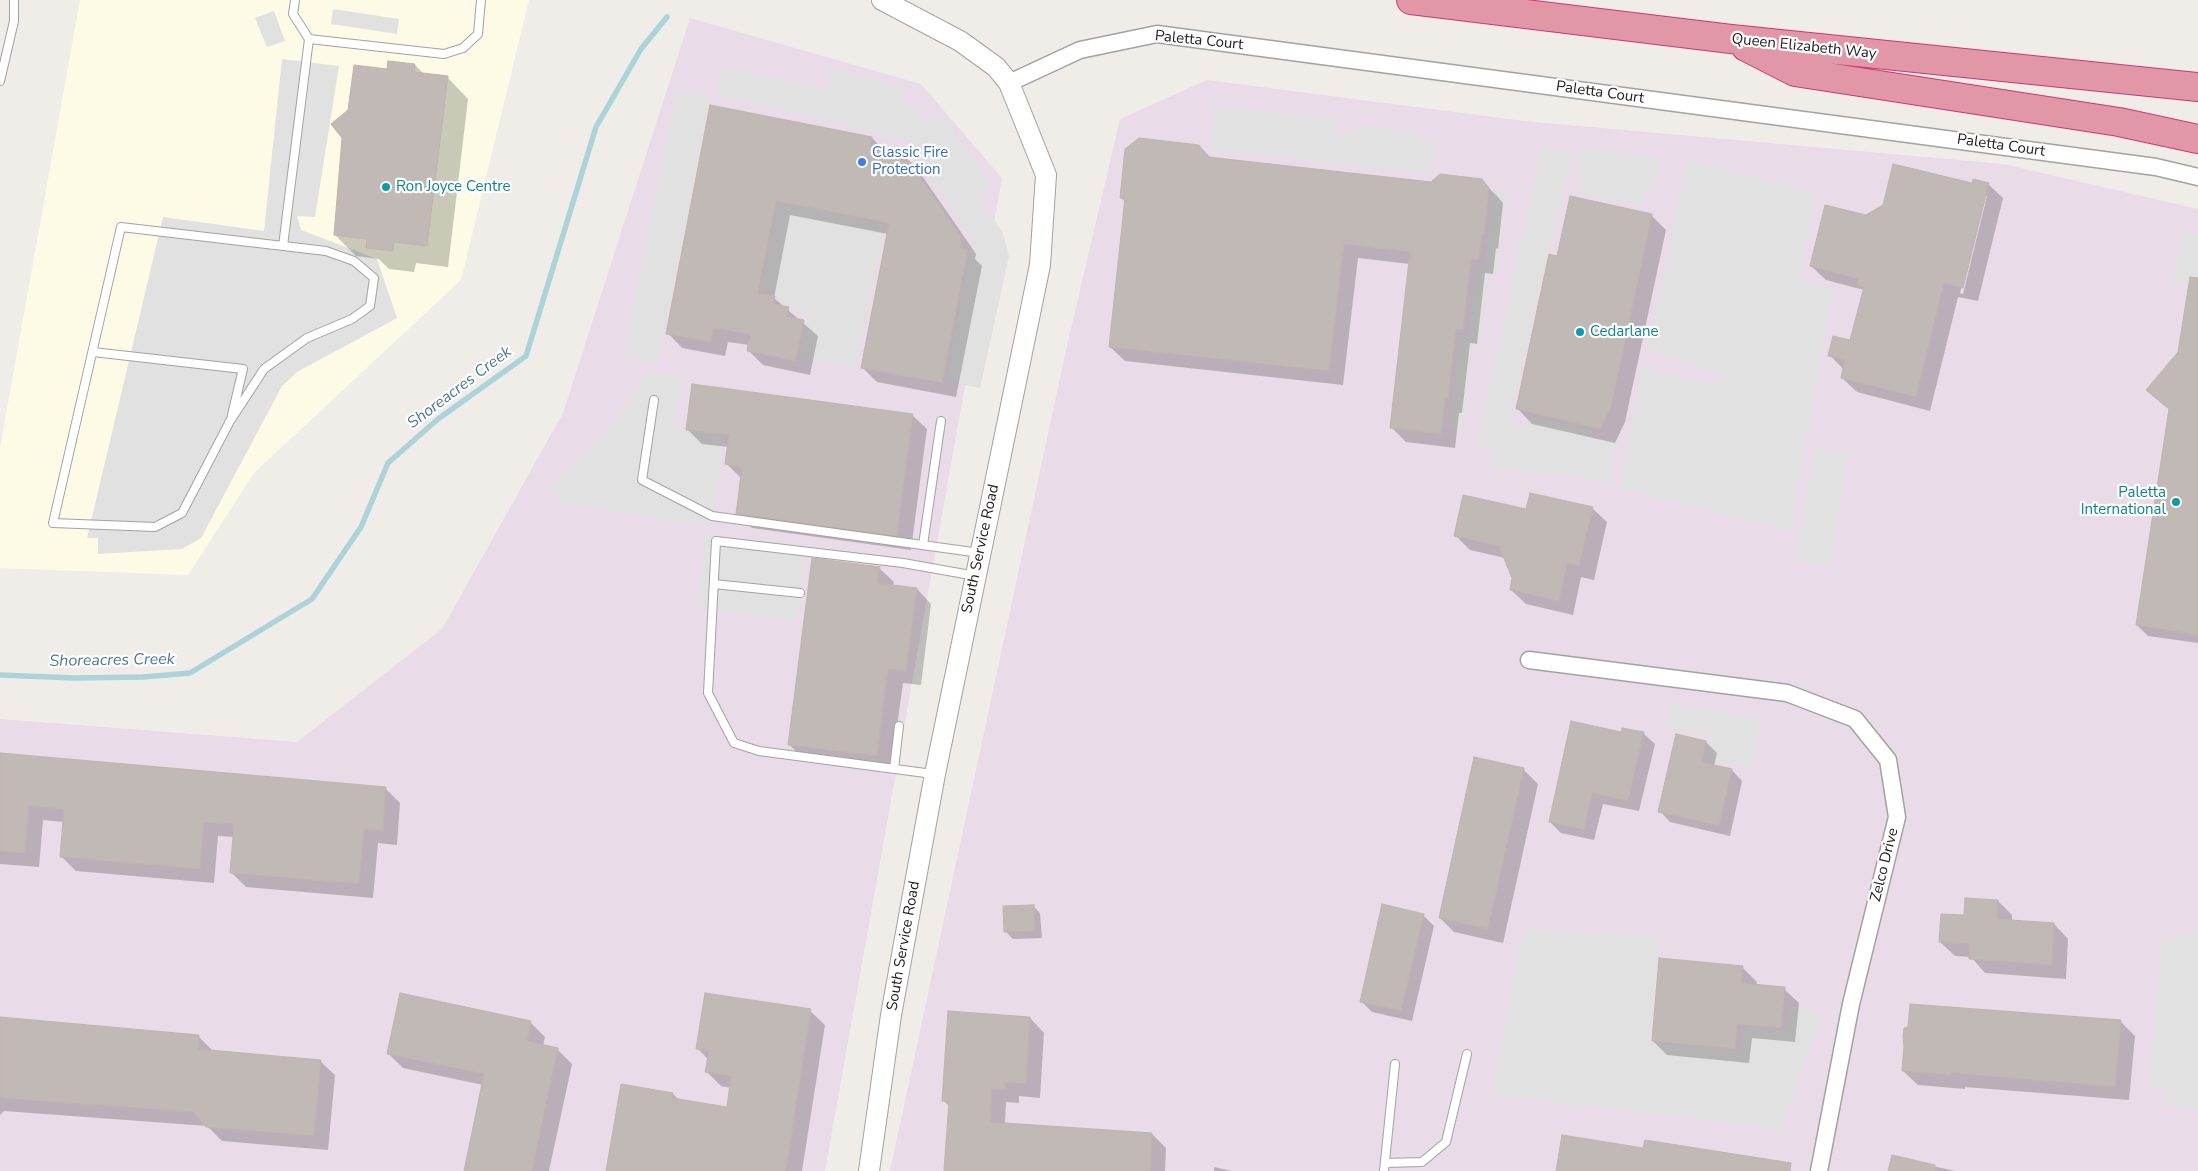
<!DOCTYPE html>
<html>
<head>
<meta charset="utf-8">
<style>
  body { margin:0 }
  canvas { display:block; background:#f0ede8 }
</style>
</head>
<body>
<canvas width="2198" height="1171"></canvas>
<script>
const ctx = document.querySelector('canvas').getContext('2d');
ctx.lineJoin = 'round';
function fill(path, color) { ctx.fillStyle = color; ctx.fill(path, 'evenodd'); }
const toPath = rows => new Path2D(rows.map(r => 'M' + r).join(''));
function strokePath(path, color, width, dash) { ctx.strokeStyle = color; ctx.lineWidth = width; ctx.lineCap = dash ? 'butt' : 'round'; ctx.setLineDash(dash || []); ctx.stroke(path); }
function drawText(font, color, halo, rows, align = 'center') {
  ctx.font = font + ' "Nunito Sans",sans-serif'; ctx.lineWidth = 4.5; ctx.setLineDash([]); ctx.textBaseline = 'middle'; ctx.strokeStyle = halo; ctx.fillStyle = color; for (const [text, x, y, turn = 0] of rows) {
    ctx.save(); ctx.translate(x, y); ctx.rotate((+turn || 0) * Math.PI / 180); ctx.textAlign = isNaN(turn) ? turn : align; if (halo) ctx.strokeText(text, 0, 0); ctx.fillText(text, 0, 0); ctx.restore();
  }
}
fill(toPath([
  [690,18,921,84,1002,178,825,1171,0,1171,0,719,297,742,442,629,563,413],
  [1207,80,1524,121,2003,164,2198,209,2198,1171,890,1171,1066,350,1120,119]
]), '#e9dbe7');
fill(toPath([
  [80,0,529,0,461,280,254,473,188,575,0,568,0,448]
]), '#fdfbe5');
fill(toPath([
  [333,9,399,19,397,34,331,24],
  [274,11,285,41,267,47,255,18],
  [282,59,339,66,315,217,297,216,301,230,377,259,397,318,297,372,282,386,201,538,182,549,98,554,98,538,87,538,163,217,264,231],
  [723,67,828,89,832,68,904,87,902,104,918,110,931,124,943,116,992,183,977,194,1003,233,1009,256,980,388,946,381,972,240,907,140,715,94],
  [676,91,712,98,658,364,623,357],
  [1214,106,1338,118,1336,135,1363,125,1412,132,1434,145,1431,174,1211,150],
  [1542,145,1572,154,1509,424,1527,427,1530,416,1594,430,1592,440,1616,442,1611,482,1491,468,1491,450,1476,447],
  [1579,147,1660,158,1655,190,1645,189,1643,204,1581,195,1583,179,1575,177],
  [1687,160,1816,192,1799,278,1833,289,1790,532,1619,488,1642,366,1713,385,1721,382,1723,378,1721,373,1648,351],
  [1494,189,1506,190,1497,276,1488,276,1480,345,1472,344,1463,428,1450,427,1460,335,1469,336,1477,269,1485,270],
  [779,201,885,225,855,368,799,356,807,315,792,311,793,305,777,301,779,292,761,288],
  [2182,232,2198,236,2198,284,2174,282],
  [648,372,682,376,674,426,725,435,711,529,561,502,550,486,607,432],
  [1815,448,1848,453,1830,566,1797,561],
  [706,536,806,549,797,621,696,608],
  [1670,702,1761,721,1751,769,1705,759,1709,736,1665,727],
  [1524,928,1659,938,1650,1043,1741,1051,1745,1024,1755,1024,1755,1028,1758,1029,1786,1032,1790,1006,1823,1014,1780,1129,1491,1095],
  [2198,931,2198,1109,2165,1105,2167,1088,2149,1089,2162,940]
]), '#e1e1e1');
fill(toPath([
  [415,65,424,74,447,77,468,99,448,267,416,263,414,272,389,269,379,259,356,256,335,235,350,111,388,71],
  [711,106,872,138,883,149,901,153,916,167,976,254,975,259,982,266,956,397,877,382,863,368,888,234,790,215,774,298,818,336,810,375,763,365,748,350,749,345,728,342,725,356,682,348,668,333],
  [1199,146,1212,159,1431,183,1481,180,1496,195,1503,203,1498,249,1496,248,1493,274,1485,273,1477,344,1470,343,1462,413,1459,413,1455,448,1406,442,1392,428,1410,264,1358,258,1343,385,1125,361,1110,347,1126,202,1121,198],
  [1973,184,1988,184,2003,198,1978,301,1958,297,1930,411,1857,392,1842,378,1844,370,1830,355,1851,342,1864,290,1826,280,1811,266,1866,216],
  [1984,196,1987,196,1963,294,1960,293],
  [1651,215,1666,230,1625,422,1615,443,1532,424,1518,409,1558,257],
  [2198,301,2198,643,2148,636,2137,625,2170,410,2148,390,2179,352],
  [912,415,927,429,911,550,752,528,737,513,742,479,727,464,729,447,702,444,687,429],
  [1592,508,1607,522,1594,580,1581,577,1573,615,1526,604,1511,590,1513,578,1505,558,1470,550,1456,536,1527,511],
  [879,568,894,582,893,586,917,589,931,604,921,685,903,683,891,770,803,759,789,744],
  [1623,729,1644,734,1655,744,1639,811,1603,804,1594,840,1561,833,1550,822,1622,734],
  [1706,742,1717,753,1714,766,1732,770,1742,781,1730,836,1670,822,1660,811],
  [0,755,386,789,400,803,397,845,378,843,373,898,246,887,231,872,234,837,218,836,214,883,76,871,62,857,64,822,43,820,39,867,0,864],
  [1523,769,1538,784,1503,943,1454,932,1440,918],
  [1998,901,2012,915,2012,921,2054,924,2068,939,2066,979,1985,973,1971,957,1955,956,1940,942,1965,916],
  [1033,906,1040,913,1042,938,1013,939,1006,932],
  [1423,915,1434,926,1412,1021,1372,1012,1361,1001],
  [1742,967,1757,982,1756,986,1784,989,1799,1003,1795,1042,1752,1038,1749,1063,1667,1055,1653,1041],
  [810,1011,825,1025,802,1171,608,1171,673,1094,679,1100,728,1108,731,1088,721,1086,707,1072,709,1060,698,1049],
  [1030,1018,1044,1033,1040,1098,1019,1096,1019,1103,1006,1102,1005,1124,1152,1134,1166,1148,1165,1171,945,1171,950,1107,943,1100],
  [0,1019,198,1036,213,1051,320,1061,335,1075,328,1150,222,1141,207,1126,4,1111,0,1115],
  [2120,1021,2135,1036,2129,1100,1965,1087,1965,1089,1918,1085,1903,1071],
  [530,1022,545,1037,543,1046,557,1049,572,1064,549,1171,465,1171,483,1085,403,1068,389,1054],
  [1892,1157,1955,1171,1889,1171],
  [1214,1167,1232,1171,1214,1171]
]), '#0003');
strokePath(toPath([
  [0,675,75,678,143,677,190,673,312,599,361,527,388,463,438,419,526,356,596,127,641,49,667,17]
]), '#acd2da', 5.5);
const building = toPath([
  [388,61,415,64,414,72,448,76,427,246,394,242,393,251,366,248,367,239,334,235,342,138,331,124,348,110,354,65,387,69,388,61],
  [710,105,872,137,871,146,902,152,900,160,910,162,962,238,960,248,968,250,942,383,861,368,889,223,776,201,758,293,775,296,773,304,789,307,787,317,804,320,796,361,747,351,750,334,713,328,711,342,666,334,710,105],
  [1139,138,1199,145,1208,157,1431,182,1440,174,1482,179,1489,188,1484,235,1482,234,1479,260,1471,259,1463,330,1456,329,1448,400,1445,399,1441,434,1390,428,1410,252,1344,244,1329,371,1109,347,1125,198,1120,198,1125,149,1139,138],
  [1893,164,1972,183,1973,179,1989,183,1963,288,1944,283,1916,397,1841,378,1845,360,1828,356,1833,336,1850,340,1864,287,1857,285,1858,279,1810,266,1825,205,1866,215,1883,205,1893,164],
  [1570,196,1652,214,1611,407,1600,429,1516,409,1549,254,1557,256,1570,196],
  [2190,277,2198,278,2198,635,2136,625,2169,409,2146,390,2178,352,2190,277],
  [692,384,913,414,897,536,736,514,742,467,725,464,729,435,686,430,692,384],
  [1530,493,1593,507,1579,566,1567,563,1559,601,1510,590,1512,578,1499,546,1454,536,1463,495,1526,509,1530,493],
  [812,558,880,567,877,583,917,588,906,671,888,669,877,756,788,745,812,558],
  [1571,721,1621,732,1622,728,1644,732,1628,801,1592,793,1584,830,1549,822,1571,721],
  [1676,734,1706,741,1702,762,1732,769,1719,826,1658,812,1676,734],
  [0,753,386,787,383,831,364,829,359,884,230,873,234,824,204,822,200,869,60,857,64,809,29,806,25,853,0,851,0,753],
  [1474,757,1524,768,1488,929,1439,918,1474,757],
  [1965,898,1998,900,1997,919,2054,923,2052,965,1969,959,1970,944,1939,942,1941,914,1964,915,1965,898],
  [1382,904,1424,914,1401,1011,1360,1002,1382,904],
  [1034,905,1035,931,1004,932,1003,906,1034,905],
  [1659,958,1743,966,1741,983,1785,987,1781,1028,1737,1024,1735,1049,1652,1041,1659,958],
  [400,993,531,1021,527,1041,558,1048,532,1171,464,1171,484,1074,387,1054,400,993],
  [705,993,811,1009,786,1171,606,1171,621,1084,673,1093,672,1098,727,1107,731,1076,705,1072,709,1051,696,1049,705,993],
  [1910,1004,2121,1020,2115,1087,1951,1073,1951,1075,1902,1071,1904,1046,1903,1037,1904,1028,1908,1027,1910,1004],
  [948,1011,1030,1017,1026,1084,1005,1082,1005,1089,992,1088,990,1122,1152,1133,1150,1171,944,1171,949,1101,942,1101,948,1011],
  [0,1017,199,1035,198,1049,321,1060,314,1136,206,1127,193,1112,0,1098,0,1017],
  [1562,1135,1643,1148,1645,1140,1791,1163,1790,1171,1556,1171,1562,1135],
  [1892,1155,1935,1165,1935,1171,1888,1171,1892,1155]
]);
fill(building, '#c1b9b5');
strokePath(building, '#c1b4ac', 1);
const service = toPath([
  [295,0,293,14,309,39,444,54,463,48,478,34,481,0],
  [0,81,14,21,14,0],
  [121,227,326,251,354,261,374,278,370,306,352,319,307,338,264,369,230,421,182,513,155,527,53,523,121,227],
  [283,246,309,39],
  [93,352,243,369,232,415],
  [654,400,642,480,712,516,980,553],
  [923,545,941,421],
  [714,584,800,593],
  [894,769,899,726],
  [933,774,759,751,734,743,708,693,716,541,903,563,976,576],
  [1385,1163,1422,1162,1446,1142,1467,1054],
  [1384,1171,1395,1064]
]);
const minor = toPath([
  [1009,83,1080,50,1157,34,2156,167,2198,177],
  [1529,660,1787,693,1855,719,1888,760,1897,817,1851,1004,1819,1171]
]);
const tertiary = toPath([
  [869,1171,891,1015,935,774,1040,265,1046,175,1009,83,996,67,960,41,882,0]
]);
const motorway = toPath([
  [1411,0,1731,39,2198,87],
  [1746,47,1795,72,2119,122,2198,139]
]);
strokePath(service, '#a2a2a2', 10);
strokePath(minor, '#a2a2a2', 19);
strokePath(tertiary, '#a2a2a2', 22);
strokePath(motorway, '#cd3672', 30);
strokePath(service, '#fff', 8);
strokePath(minor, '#fff', 16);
strokePath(tertiary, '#fff', 20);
strokePath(motorway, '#e197a8', 28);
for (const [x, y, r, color] of [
  [862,162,5,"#3f7fe0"],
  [386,187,5,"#0f9aa8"],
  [1580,332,5,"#0f9aa8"],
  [2176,502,5,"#0f9aa8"]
]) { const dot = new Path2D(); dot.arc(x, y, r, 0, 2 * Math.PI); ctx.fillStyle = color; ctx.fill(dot); strokePath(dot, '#fff', 2); }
drawText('15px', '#212121', '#fff', [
  ["Paletta Court",1199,41,6],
  ["Queen Elizabeth Way",1804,47,6],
  ["Paletta Court",1600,93,8],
  ["Paletta Court",2001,146,8],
  ["South Service Road",981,549,-78],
  ["Zelco Drive",1885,865,-76],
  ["South Service Road",904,946,-80]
]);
drawText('15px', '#366cbe', '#fff', [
  ["Classic Fire",872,153],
  ["Protection",872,170]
], 'left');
drawText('15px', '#0d838f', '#fff', [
  ["Ron Joyce Centre",396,187],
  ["Cedarlane",1590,332],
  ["Paletta",2166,493,"right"],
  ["International",2166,510,"right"]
], 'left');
drawText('italic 16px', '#4d789a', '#fff', [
  ["Shoreacres Creek",460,388,-37],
  ["Shoreacres Creek",112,661,-1]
]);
</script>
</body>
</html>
